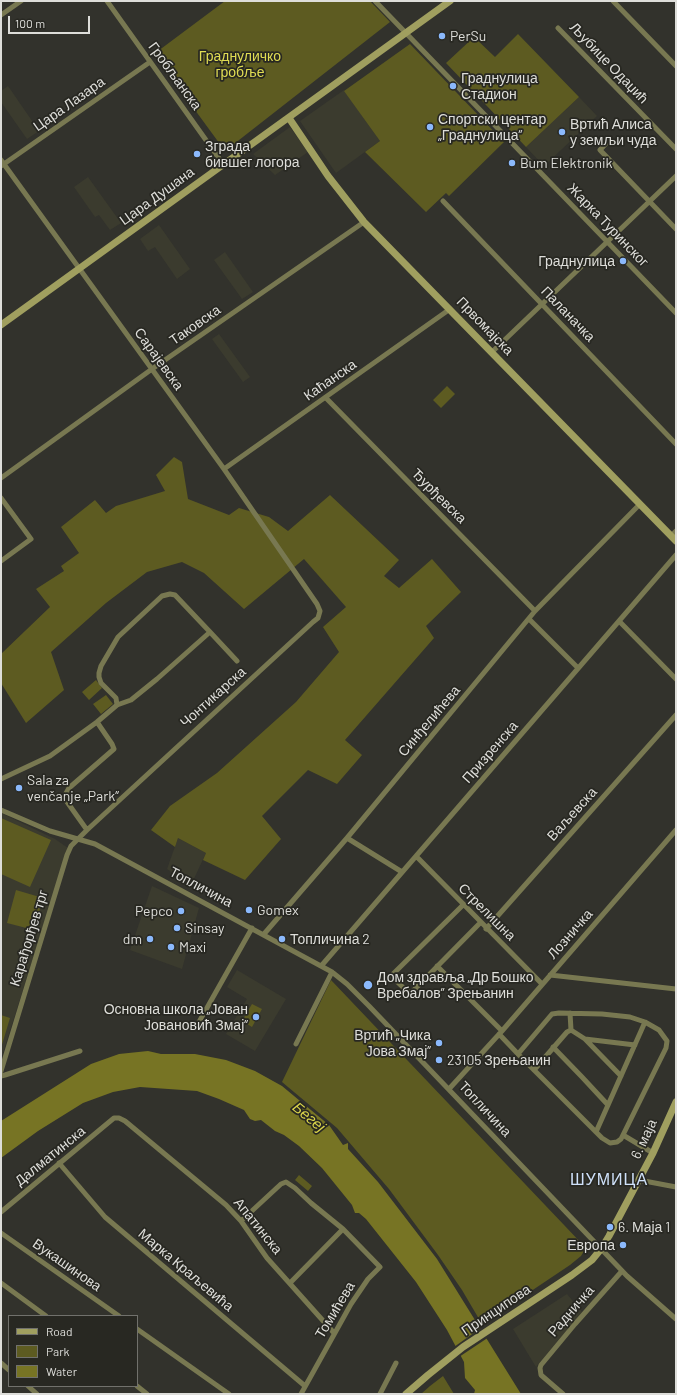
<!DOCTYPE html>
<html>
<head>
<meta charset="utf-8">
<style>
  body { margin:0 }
  #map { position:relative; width:677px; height:1395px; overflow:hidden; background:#32322c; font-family:Barlow,sans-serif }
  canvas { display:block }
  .frame { position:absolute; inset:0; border:2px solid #dededa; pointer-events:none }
  .legend { position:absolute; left:8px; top:1315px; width:130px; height:72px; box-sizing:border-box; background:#282822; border:1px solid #71716c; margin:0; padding:5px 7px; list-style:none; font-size:12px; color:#dededa }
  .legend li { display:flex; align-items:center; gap:8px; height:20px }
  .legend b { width:20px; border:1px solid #71716c }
  .scale { position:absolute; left:8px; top:16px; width:82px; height:18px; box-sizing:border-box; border:2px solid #dededa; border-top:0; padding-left:5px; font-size:12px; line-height:14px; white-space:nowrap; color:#dededa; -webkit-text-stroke:3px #282822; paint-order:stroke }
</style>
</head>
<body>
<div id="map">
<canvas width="677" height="1395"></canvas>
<div class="frame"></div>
<ul class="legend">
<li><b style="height:5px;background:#a09f5f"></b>Road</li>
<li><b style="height:11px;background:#5d5b21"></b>Park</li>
<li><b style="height:11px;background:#777424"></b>Water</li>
</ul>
<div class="scale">100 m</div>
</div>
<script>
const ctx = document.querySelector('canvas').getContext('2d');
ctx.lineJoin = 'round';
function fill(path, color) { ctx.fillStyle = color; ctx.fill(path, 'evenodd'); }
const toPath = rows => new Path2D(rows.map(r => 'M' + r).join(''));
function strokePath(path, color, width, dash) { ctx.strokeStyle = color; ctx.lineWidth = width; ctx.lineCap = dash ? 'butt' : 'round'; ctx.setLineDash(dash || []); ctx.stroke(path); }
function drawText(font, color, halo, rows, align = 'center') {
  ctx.font = font + ' Barlow,sans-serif'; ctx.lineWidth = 3.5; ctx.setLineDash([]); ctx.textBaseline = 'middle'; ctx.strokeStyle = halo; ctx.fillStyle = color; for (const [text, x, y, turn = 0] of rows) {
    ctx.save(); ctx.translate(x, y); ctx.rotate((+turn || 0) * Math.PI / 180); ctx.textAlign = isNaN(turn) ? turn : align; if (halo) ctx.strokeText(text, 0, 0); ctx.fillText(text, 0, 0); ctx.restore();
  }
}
fill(toPath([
  [8,86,39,131,27,139,1,102,1,91],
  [344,90,380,141,336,173,300,121],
  [579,97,597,116,544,166,526,147],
  [290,127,308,152,275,175,253,154],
  [88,177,121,223,110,230,99,215,95,217,74,187],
  [159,225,190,269,177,279,155,247,148,251,140,239],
  [225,252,253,292,242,299,214,260],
  [219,334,250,377,243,382,212,339],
  [1,813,55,839,68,848,1,1059],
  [178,838,206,853,191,885,167,869],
  [152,886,199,908,182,969,130,950],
  [237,970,286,999,255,1051,226,1034,247,999,227,987],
  [567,1294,582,1312,536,1367,513,1329]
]), '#3b3b2e');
fill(toPath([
  [225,1,370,1,390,22,225,151,154,54],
  [518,34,579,97,526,147,446,63,474,37,495,57],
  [410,44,504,142,449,196,446,193,426,212,365,152,380,141,344,91],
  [447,386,455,394,441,408,433,400],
  [174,457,182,462,188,499,229,515,239,508,269,517,288,531,330,495,399,560,384,576,399,588,432,559,461,592,426,626,434,638,345,740,362,755,337,784,308,770,262,816,281,839,245,880,203,860,206,853,178,838,175,847,151,830,170,806,217,773,296,702,339,652,323,627,346,607,304,559,244,609,204,573,182,562,147,572,106,603,51,652,64,690,26,723,1,683,1,654,50,607,36,589,64,571,61,566,79,553,61,527,95,500,106,513,116,506,165,491,156,475],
  [96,680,102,688,89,700,82,692],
  [106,695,113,704,101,714,93,704],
  [1,818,51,840,30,887,1,874],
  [16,890,43,898,34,930,7,923],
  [331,980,584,1246,584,1251,581,1256,570,1265,482,1324,462,1290,438,1255,389,1189,337,1128,282,1082],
  [252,1004,262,1009,252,1027,242,1021],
  [1,1015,10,1018,1,1048],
  [299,1175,312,1186,308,1191,295,1180],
  [443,1376,454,1394,421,1394,430,1386]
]), '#5d5b21');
fill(toPath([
  [148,1051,161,1054,195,1054,226,1060,255,1071,282,1086,329,1125,343,1145,348,1143,348,1149,378,1182,437,1259,521,1394,474,1394,475,1390,465,1378,464,1362,447,1330,416,1282,366,1219,359,1213,355,1213,352,1205,322,1168,299,1146,284,1135,275,1131,261,1120,255,1121,250,1119,244,1110,219,1099,197,1091,140,1087,113,1092,83,1103,38,1131,1,1158,1,1121,91,1064,119,1054]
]), '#777424');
fill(toPath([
  [482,1327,489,1337,459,1357,454,1347]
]), '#32322c');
strokePath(toPath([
  [107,1,223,164],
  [375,1,676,313],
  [613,1,676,66],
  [1,15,21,1],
  [558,28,676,149],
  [609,140,600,150,676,229],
  [1,160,224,469,317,604,320,611,318,618,313,622,87,830,71,846,67,855,1,1071],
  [1,166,150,62],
  [443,201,676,444],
  [492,352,676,176],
  [326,398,535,611],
  [224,469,450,309],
  [1,478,152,369,364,222],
  [1,498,31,539,1,561],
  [671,536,676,531],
  [529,619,578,668],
  [619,621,676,679],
  [210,632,237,661],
  [1,779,50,756,97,722,117,705,131,700,157,679,210,632,175,595,170,594,162,596,118,637,101,666,99,673,99,677,101,683,116,698,117,705],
  [1,810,50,831,95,844,332,972,347,984,369,1006,627,1276,676,1319],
  [87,830,65,799,65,795,69,788,114,749,112,744,97,722],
  [347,838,402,872],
  [416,856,542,984],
  [463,905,393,974,393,978,407,991,412,992,480,923],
  [486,929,676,715],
  [264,934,347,838,535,611,640,504],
  [322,965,676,555],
  [437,966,502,1031],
  [550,975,676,989],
  [570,1013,571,1030],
  [199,1022,252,928],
  [499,1034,518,1054,602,1138,610,1143,617,1142,621,1139,666,1048,667,1041,659,1030,645,1022,630,1017,602,1014,559,1013,552,1014,518,1054],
  [585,1039,635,1045],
  [296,1044,332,972],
  [553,1047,582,1077,608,1105],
  [534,1070,567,1032,571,1030,585,1039,621,1076],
  [1,1076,5,1075,80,1051],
  [449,1089,502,1031,676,830],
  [596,1132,645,1022],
  [623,1135,653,1153],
  [59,1163,105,1217,305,1386],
  [639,1180,676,1187],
  [1,1212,114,1118,119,1118,125,1121,226,1205,241,1221,267,1258,334,1333],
  [241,1221,281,1184,286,1182,295,1188,311,1203,343,1229,380,1267,368,1279,351,1304,301,1394],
  [1,1233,119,1316],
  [1,1283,46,1316],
  [290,1283,343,1229],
  [137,1329,229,1394],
  [1,1363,9,1370],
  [28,1386,37,1394],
  [137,1386,147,1394],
  [380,1394,396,1363],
  [563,1394,541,1375,540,1368,541,1365,575,1324,622,1271]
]), '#787851', 5);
strokePath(toPath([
  [289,118,328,176,364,222,676,541],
  [1,325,450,1],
  [406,1394,428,1375,463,1347,572,1275,592,1260,601,1249,609,1236,653,1153,676,1102]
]), '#a09f5f', 7);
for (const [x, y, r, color] of [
  [442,36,4,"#8bb9fc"],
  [453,86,4,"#8bb9fc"],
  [430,127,4,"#8bb9fc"],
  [562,132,4,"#8bb9fc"],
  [197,154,4,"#8bb9fc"],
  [512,163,4,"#8bb9fc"],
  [623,261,4,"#8bb9fc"],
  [19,788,4,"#8bb9fc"],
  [249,910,4,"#8bb9fc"],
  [181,911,4,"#8bb9fc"],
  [177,928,4,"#8bb9fc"],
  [150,939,4,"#8bb9fc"],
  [282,939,4,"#8bb9fc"],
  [171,947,4,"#8bb9fc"],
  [368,985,5,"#8bb9fc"],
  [256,1017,4,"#8bb9fc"],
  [439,1043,4,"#8bb9fc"],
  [439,1060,4,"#8bb9fc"],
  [610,1227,4,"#8bb9fc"],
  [623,1245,4,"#8bb9fc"]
]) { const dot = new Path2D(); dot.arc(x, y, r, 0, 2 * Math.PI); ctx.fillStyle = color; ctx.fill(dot); strokePath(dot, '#282822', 1.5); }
drawText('14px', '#dededa', '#282822', [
  ["PerSu",450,36],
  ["Граднулица",461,78],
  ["Стадион",461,94],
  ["Спортски центар",438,119],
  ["„Граднулица”",438,135],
  ["Вртић Алиса",570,124],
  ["у земљи чуда",570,140],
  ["Зграда",205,146],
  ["бившег логора",205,162],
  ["Bum Elektronik",520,163],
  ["Граднулица",615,261,"right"],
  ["Sala za",27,780],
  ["venčanje „Park”",27,796],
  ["Gomex",257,910],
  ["Pepco",173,911,"right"],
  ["Sinsay",185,928],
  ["dm",142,939,"right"],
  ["Топличина 2",290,939],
  ["Maxi",179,947],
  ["Дом здравља „Др Бошко",377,977],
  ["Вребалов” Зрењанин",377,993],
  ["Основна школа „Јован",248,1009,"right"],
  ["Јовановић Змај”",248,1025,"right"],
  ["Вртић „Чика",431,1035,"right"],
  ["Јова Змај”",431,1051,"right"],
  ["23105 Зрењанин",447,1060],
  ["6. Маја 1",618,1227],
  ["Европа",615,1245,"right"]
], 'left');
drawText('14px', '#e0dc53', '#282822', [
  ["Граднуличко",240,56],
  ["гробље",240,72]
]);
drawText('14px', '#dededa', '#282822', [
  ["Љубице Одаџић",609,63,46],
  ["Гробљанска",175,76,54],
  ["Цара Лазара",69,104,-35],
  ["Цара Душана",157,196,-36],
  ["Жарка Туринског",608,225,46],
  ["Паланачка",568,314,46],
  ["Таковска",195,325,-35],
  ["Првомајска",485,326,46],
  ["Сарајевска",159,359,54],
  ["Каћанска",330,380,-35],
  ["Ђурђевска",439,496,45],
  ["Чонтикарска",213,697,-42],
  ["Синђелићева",429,721,-50],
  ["Призренска",490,752,-49],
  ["Ваљевска",572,814,-48],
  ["Топличина",201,887,28],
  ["Стрелишна",487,912,45],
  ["Лозничка",570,934,-49],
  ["Карађорђев трг",29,938,-73],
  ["Топличина",485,1109,47],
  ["6. маја",644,1139,-65],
  ["Далматинска",50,1156,-39],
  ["Апатинска",258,1226,51],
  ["Вукашинова",67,1265,35],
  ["Марка Краљевића",186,1270,40],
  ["Томићева",335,1310,-59],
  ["Принципова",496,1310,-34],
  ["Радничка",571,1311,-49]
]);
drawText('italic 15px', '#dad54b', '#282822', [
  ["Бегеј",309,1117,40]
]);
ctx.letterSpacing = '1px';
drawText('16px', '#cfe1fa', '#282822', [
  ["ШУМИЦА",609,1180]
]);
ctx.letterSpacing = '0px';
</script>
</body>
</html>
